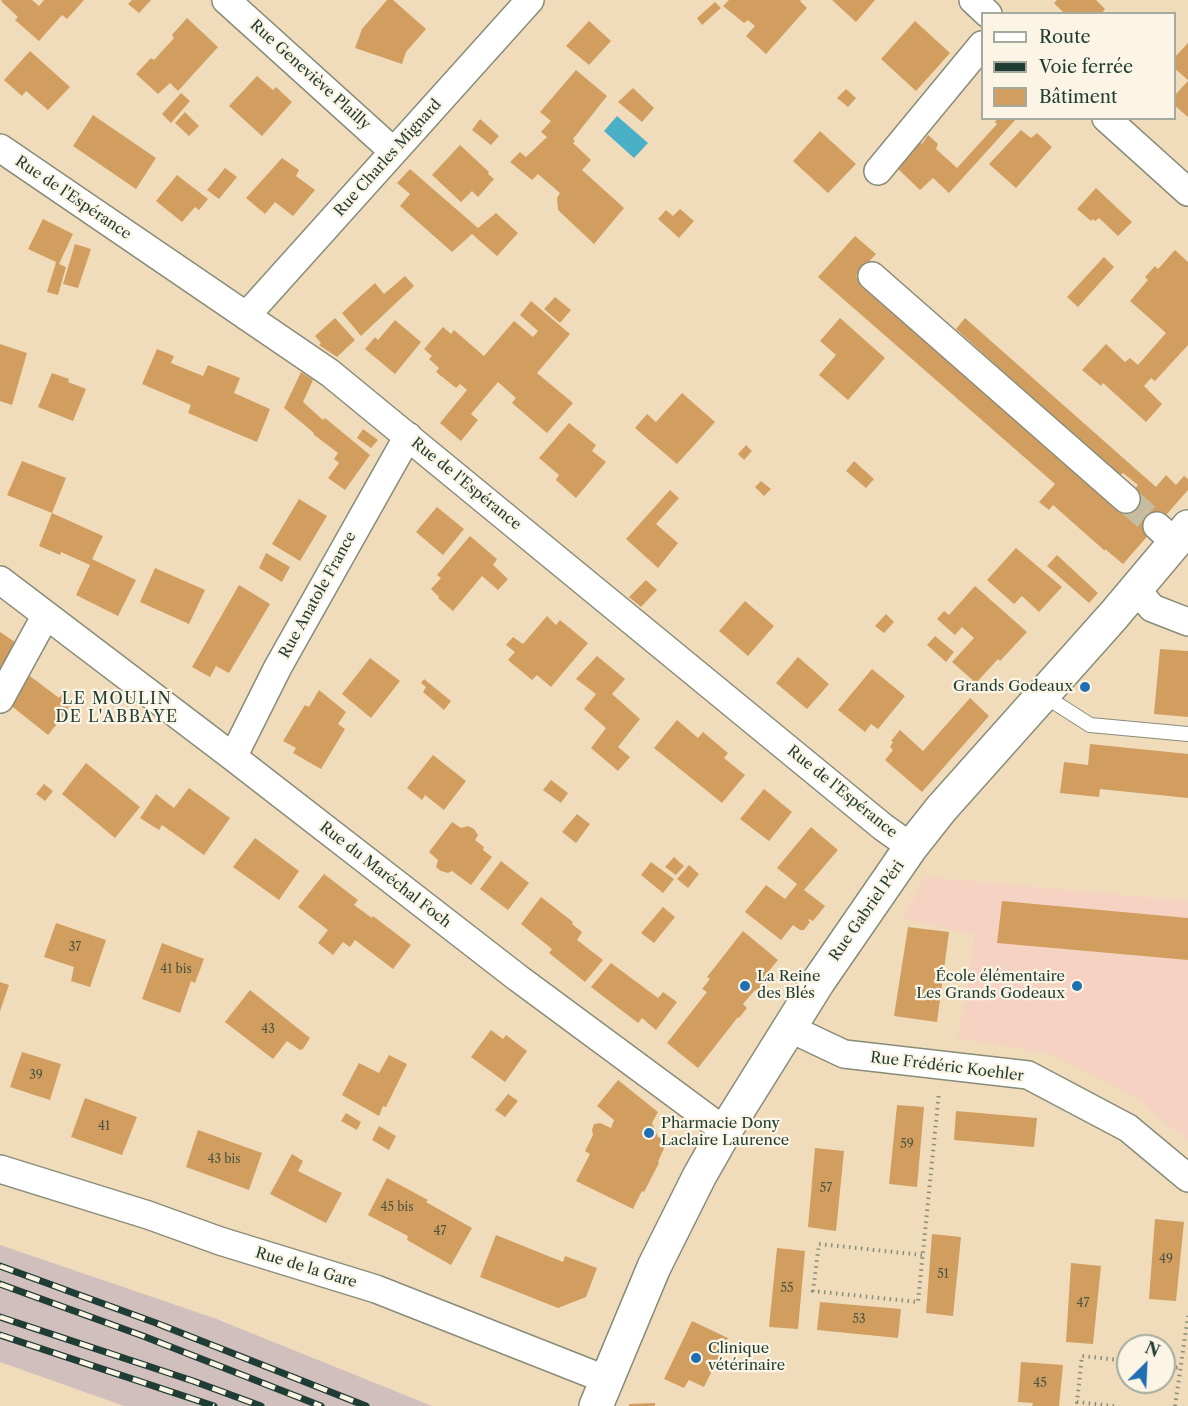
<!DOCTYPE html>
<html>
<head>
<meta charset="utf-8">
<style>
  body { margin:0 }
  #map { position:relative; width:1188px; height:1406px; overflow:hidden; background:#f0dcbb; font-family:"Libre Caslon Text",serif }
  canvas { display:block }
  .legend { position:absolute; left:981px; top:12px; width:195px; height:108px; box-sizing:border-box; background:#fcf5e5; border:2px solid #a4ab9e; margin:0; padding:8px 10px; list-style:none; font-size:18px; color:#1f3d34 }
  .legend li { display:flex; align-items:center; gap:12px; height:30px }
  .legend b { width:30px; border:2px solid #a4ab9e }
  .north { position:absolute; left:1116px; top:1334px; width:60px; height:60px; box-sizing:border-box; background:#fcf5e5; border:2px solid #a4ab9e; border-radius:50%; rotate:24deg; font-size:16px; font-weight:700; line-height:24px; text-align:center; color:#1f3d34 }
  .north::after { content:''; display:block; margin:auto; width:21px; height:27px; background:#1f6fb2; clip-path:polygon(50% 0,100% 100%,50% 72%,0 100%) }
</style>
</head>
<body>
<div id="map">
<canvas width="1188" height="1406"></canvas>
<ul class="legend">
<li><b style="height:8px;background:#fff"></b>Route</li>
<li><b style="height:8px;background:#1f3d34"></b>Voie ferrée</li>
<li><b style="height:16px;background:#d19e60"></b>Bâtiment</li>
</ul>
<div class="north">N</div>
</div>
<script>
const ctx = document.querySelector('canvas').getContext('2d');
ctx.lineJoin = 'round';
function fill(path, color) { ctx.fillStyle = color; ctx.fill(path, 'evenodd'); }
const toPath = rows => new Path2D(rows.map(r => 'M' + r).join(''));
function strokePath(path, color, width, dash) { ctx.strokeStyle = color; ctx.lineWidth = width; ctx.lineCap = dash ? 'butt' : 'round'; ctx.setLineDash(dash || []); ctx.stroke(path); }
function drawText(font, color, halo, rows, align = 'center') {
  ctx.font = font + ' "Libre Caslon Text",serif'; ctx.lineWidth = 4.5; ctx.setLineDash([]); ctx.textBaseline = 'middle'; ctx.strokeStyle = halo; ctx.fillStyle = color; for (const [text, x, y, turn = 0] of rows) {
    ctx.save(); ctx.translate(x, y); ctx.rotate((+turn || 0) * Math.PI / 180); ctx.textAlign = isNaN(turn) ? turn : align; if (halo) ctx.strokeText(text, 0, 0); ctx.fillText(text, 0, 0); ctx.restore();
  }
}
fill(toPath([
  [925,877,1188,901,1188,1141,1131,1095,1050,1054,958,1038,975,935,903,919]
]), '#f6d2c3');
fill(toPath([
  [0,1245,214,1318,432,1406,124,1406,0,1362]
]), '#d1bfbd');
fill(toPath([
  [617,116,648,143,634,158,604,131]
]), '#49b0c8');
fill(toPath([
  [2,0,32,0,39,6,44,0,84,0,67,19,62,15,39,41,15,20,18,17,1,1],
  [132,0,151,0,139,13,128,4],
  [387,0,393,0,426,29,406,52,402,64,355,48,362,29],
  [729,0,801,0,800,1,807,8,766,54,746,36,755,26,748,20,744,23,723,6],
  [832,0,875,0,856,22],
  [1057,0,1096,0,1105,9,1101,14,1065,14,1054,3],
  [715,2,721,8,702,25,697,18],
  [187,18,218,47,178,91,170,83,158,94,136,74,151,58,154,60,174,38,172,35],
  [589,21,611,41,589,65,566,46],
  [915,21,950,53,916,91,881,59],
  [1188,43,1188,80,1174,68,1174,58],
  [30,51,70,87,48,110,26,91,22,96,4,80],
  [576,70,607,96,573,139,575,141,573,143,591,160,582,170,624,208,594,244,558,210,557,198,560,193,538,174,532,180,510,162,520,152,526,157,547,137,541,132,551,121,540,112],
  [257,76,273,90,276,87,292,102,262,136,229,106],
  [1188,81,1188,117,1174,105,1174,96],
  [633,88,654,108,642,122,618,102],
  [846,89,856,98,848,107,837,98],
  [181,93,190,101,171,123,162,114],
  [185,112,199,126,189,136,175,123],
  [93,115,156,158,136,189,73,146],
  [998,118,1017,118,949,193,933,178,920,190,896,167,919,141,922,144,928,135,938,144,936,149,957,168,997,124,995,122],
  [480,119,499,136,491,145,472,130],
  [1021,130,1031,138,1037,133,1052,147,1016,188,989,164],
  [820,131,856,164,828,193,793,161],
  [460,145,489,172,488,174,494,179,478,197,472,191,461,202,432,175],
  [282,158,299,170,296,176,315,190,293,216,275,202,265,214,246,198],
  [225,168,237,177,219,199,207,190],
  [410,169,478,228,496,213,518,233,497,256,472,234,452,252,400,206,410,194,397,183],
  [177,175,208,199,199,210,195,207,182,222,156,201],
  [1096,188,1132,222,1118,236,1099,218,1095,221,1093,219,1091,221,1077,209],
  [680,209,694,221,679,238,658,219,666,210,673,216],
  [43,219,73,234,59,264,66,267,58,295,47,292,56,262,28,249],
  [855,236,876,254,856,276,1119,506,1138,485,1123,473,1119,476,956,329,965,318,1156,487,1166,475,1176,485,1184,476,1188,479,1188,490,1123,564,1105,549,1105,551,1053,505,1049,510,1039,502,1055,484,818,277],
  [75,244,91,249,78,288,63,284],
  [1175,250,1188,262,1188,345,1155,381,1151,378,1144,386,1162,404,1146,422,1103,383,1101,386,1082,370,1106,344,1125,362,1130,358,1138,365,1166,333,1130,301,1148,280,1145,277,1155,266,1158,269],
  [1104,257,1114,267,1078,307,1067,297],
  [405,276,414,286,361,336,342,313,375,283,384,294],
  [555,297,571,310,560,323,544,309],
  [531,301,570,334,537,373,573,403,547,433,512,403,516,398,498,382,471,414,478,420,461,441,440,423,467,390,460,384,456,388,436,372,439,368,429,359,432,356,424,349,443,327,451,334,454,330,484,356,514,321,533,337,538,331,520,315],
  [335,318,355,340,337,357,319,345,321,343,315,336],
  [840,318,885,358,848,400,819,375,836,355,820,341],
  [395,320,421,342,395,374,365,349,375,337,378,340],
  [0,344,27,353,12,405,0,401],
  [157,349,174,356,171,363,203,376,208,365,240,378,234,393,270,409,257,442,188,413,191,405,142,384],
  [301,372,313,380,303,402,323,420,325,418,370,455,345,490,328,478,339,463,334,459,338,453,313,434,314,433,284,408],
  [52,373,69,379,68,382,86,389,73,421,38,407],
  [682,393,715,422,677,464,635,428,647,414,656,422],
  [569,423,596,445,592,451,606,462,576,498,556,480,559,475,539,458],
  [363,429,378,440,371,448,357,438],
  [746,445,752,451,744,460,738,454],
  [22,461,66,478,52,513,7,495],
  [854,461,874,479,866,488,846,471],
  [761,481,771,489,764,496,755,487],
  [670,490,679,498,656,524,678,543,658,568,626,539],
  [299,499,327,516,300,561,272,544],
  [437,507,464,529,443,555,416,532],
  [52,513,103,536,92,559,136,580,118,616,76,595,90,565,61,552,60,555,39,546],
  [470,536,497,559,493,565,508,579,498,590,482,576,453,611,438,598,439,597,431,589,441,578,437,575],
  [1016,548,1062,587,1039,612,1022,596,1014,604,987,580],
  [266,553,290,567,282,582,259,568],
  [1057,555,1098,593,1089,603,1047,566],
  [155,568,205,590,189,624,140,602],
  [646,580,657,590,641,607,629,597],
  [239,585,270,604,229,673,216,666,210,677,192,667],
  [975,586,1027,632,1000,661,998,659,976,683,952,662,974,638,962,627,955,635,937,619,944,611,949,615],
  [745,601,774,626,748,656,719,631],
  [886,614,894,622,884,633,875,626],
  [547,616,556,625,560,620,588,643,551,687,537,675,532,680,508,660,515,652,506,645,513,637,523,644],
  [0,632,21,646,0,675],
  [935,636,954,652,946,662,927,645],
  [1160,649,1188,651,1188,717,1154,714],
  [597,656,625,679,612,694,640,719,618,747,630,757,618,771,591,748,606,728,584,709,596,694,576,679],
  [798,657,829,684,807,709,776,683],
  [370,658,400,681,371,718,342,694],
  [872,669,905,696,878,729,871,724,865,732,838,710],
  [26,673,59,698,62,694,73,704,48,735,4,700],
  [424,679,451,701,444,710,423,692,426,687,421,683],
  [319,690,346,712,338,724,345,729,321,769,293,753,296,748,283,741,305,705,309,707],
  [970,698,989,716,922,792,885,760,893,750,890,747,893,742,891,741,900,730,923,751],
  [677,720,698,738,703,732,728,753,724,758,745,775,722,803,654,748],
  [1090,744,1188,754,1188,798,1100,789,1099,797,1060,793,1064,762,1088,765],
  [433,755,466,781,444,810,425,795,422,800,407,788],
  [86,763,140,807,115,838,62,794],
  [551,780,568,793,561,803,543,790],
  [44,784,53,791,45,801,36,794],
  [189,788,230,818,204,855,162,825,159,830,140,818,156,794,174,808],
  [764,789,792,812,769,841,740,819],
  [577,814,590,824,576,843,562,832],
  [452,822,461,828,468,826,474,829,478,835,475,840,484,847,483,850,492,857,471,885,452,871,448,873,441,871,436,867,438,860,429,852],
  [811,827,838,850,804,890,825,906,813,921,809,919,808,920,810,922,804,930,800,930,793,925,781,940,745,912,766,885,785,899,797,884,777,868],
  [255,838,299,871,279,900,233,867],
  [674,857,684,866,676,875,665,867],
  [501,861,529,883,508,910,480,889],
  [651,862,674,879,663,893,641,875],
  [689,865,699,874,688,888,677,879],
  [324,874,358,900,354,905,372,918,373,916,411,945,393,969,355,940,350,947,343,942,333,955,318,943,328,930,298,907],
  [541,897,573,922,572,924,582,932,577,940,603,960,585,982,549,953,552,949,521,924],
  [1002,901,1188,918,1188,960,997,943],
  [663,907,675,917,654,943,641,933],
  [56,923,106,940,90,987,71,981,74,967,44,957],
  [908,927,949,932,937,1022,894,1016],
  [743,931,778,960,768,972,771,975,757,992,755,990,743,1004,747,1008,739,1018,738,1017,698,1068,667,1043,707,992,702,989,710,979,707,977],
  [162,943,204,959,195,983,191,981,180,1013,142,999],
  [611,963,658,998,663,992,677,1002,656,1030,642,1018,638,1023,591,987],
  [0,982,9,985,0,1011],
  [250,990,310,1038,303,1049,300,1050,287,1041,273,1059,225,1022],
  [491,1030,503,1039,506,1035,527,1051,505,1082,471,1057],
  [22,1052,61,1064,50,1100,10,1087],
  [389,1055,407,1064,386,1107,383,1106,379,1116,342,1095,359,1063,379,1073],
  [618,1080,658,1112,652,1123,658,1137,667,1141,658,1162,659,1163,644,1192,642,1191,633,1209,576,1181,590,1154,585,1151,593,1135,592,1130,594,1124,600,1123,611,1128,614,1120,597,1106],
  [508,1094,518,1101,505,1117,495,1110],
  [85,1098,137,1117,122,1155,71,1137],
  [897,1105,924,1107,917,1187,889,1184],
  [956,1111,1037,1118,1034,1147,954,1140],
  [346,1113,361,1122,357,1130,341,1121],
  [379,1126,396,1136,389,1150,372,1140],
  [198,1130,262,1153,249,1190,186,1167],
  [815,1148,844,1151,836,1231,808,1227],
  [292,1154,303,1161,298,1171,342,1193,326,1223,270,1194],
  [387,1178,428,1200,426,1202,472,1228,451,1265,407,1240,408,1236,368,1215],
  [1155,1219,1184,1222,1176,1301,1149,1299],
  [932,1234,961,1237,953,1316,926,1313],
  [496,1235,563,1262,565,1256,597,1268,586,1297,558,1308,480,1277],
  [777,1248,805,1251,798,1329,769,1327],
  [1071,1263,1101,1266,1093,1344,1066,1342],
  [820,1302,901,1309,898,1338,817,1330],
  [692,1321,728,1338,704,1387,689,1380,684,1388,664,1379],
  [1021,1362,1063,1365,1059,1406,1032,1406,1033,1403,1018,1402],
  [655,1403,655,1406,629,1406,629,1404]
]), '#d19e60');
strokePath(toPath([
  [1126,499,1157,526]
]), '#c6bca0', 27, [27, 14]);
const service = toPath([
  [1043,695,1090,725,1188,734]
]);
const minor = toPath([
  [226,0,393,151],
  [973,0,988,14],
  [1106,118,1188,192],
  [0,148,330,373,883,827,911,847],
  [878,171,982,45],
  [872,276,1126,499],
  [246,316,530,0],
  [1157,526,1175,542],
  [0,580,233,757,518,978,725,1131],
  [1136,589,1152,608,1188,622],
  [0,699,46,615],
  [233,757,278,667,408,436],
  [789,1028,844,1054,1028,1075,1128,1128,1188,1178],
  [0,1169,148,1215,220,1241,376,1289,607,1380]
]);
const tertiary = toPath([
  [596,1406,654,1267,700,1175,725,1131,818,982,911,847,941,809,1114,615,1188,527]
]);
strokePath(service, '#888c78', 16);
strokePath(minor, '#888c78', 30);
strokePath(tertiary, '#888c78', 36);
strokePath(toPath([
  [922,1255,819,1244,813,1291,918,1302,939,1092],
  [1164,1366,1181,1368],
  [1114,1406,1077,1402,1082,1356,1128,1361],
  [1175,1406,1188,1316]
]), '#888c78', 4, [1.5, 4.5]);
strokePath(service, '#fff', 14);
strokePath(minor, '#fff', 27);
strokePath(tertiary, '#fff', 33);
const rail = toPath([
  [0,1266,156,1323,366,1406],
  [0,1284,143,1336,321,1406],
  [0,1317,193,1381,261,1406],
  [0,1335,214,1406]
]);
strokePath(rail, '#1f3d34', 7);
strokePath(rail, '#fcf5e5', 4.5, [14]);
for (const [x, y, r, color] of [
  [1085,687,6,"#1f6fb2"],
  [745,986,6,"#1f6fb2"],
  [1077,986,6,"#1f6fb2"],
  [649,1133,6,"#1f6fb2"],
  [696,1358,6,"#1f6fb2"]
]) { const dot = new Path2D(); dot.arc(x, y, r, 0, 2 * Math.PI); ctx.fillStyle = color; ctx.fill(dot); strokePath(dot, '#fcf5e5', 2); }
drawText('12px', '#4c553f', null, [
  ["37",75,948],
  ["41 bis",176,970],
  ["43",268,1030],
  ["39",36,1076],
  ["41",104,1127],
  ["59",907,1145],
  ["43 bis",224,1160],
  ["57",826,1189],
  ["45 bis",397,1208],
  ["47",440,1232],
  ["49",1166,1260],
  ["51",943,1275],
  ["55",787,1289],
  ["47",1083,1304],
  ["53",859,1320],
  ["45",1040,1384]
]);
drawText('15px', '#1f3d34', '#fcf5e5', [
  ["Rue Geneviève Plailly",310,75,42],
  ["Rue Charles Mignard",388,158,-48],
  ["Rue de l'Espérance",73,198,34],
  ["Rue de l'Espérance",466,484,39],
  ["Rue Anatole France",318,595,-61],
  ["Rue de l'Espérance",842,792,39],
  ["Rue du Maréchal Foch",385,875,38],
  ["Rue Gabriel Péri",867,911,-55],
  ["Rue Frédéric Koehler",947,1067,7],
  ["Rue de la Gare",306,1268,17]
]);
drawText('15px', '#1f3d34', '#fcf5e5', [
  ["Grands Godeaux",1073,687,"right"],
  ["La Reine",757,977],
  ["des Blés",757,994],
  ["École élémentaire",1065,977,"right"],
  ["Les Grands Godeaux",1065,994,"right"],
  ["Pharmacie Dony",661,1124],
  ["Laclaire Laurence",661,1141],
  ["Clinique",708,1349],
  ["vétérinaire",708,1366]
], 'left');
ctx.letterSpacing = '1.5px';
drawText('16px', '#1f3d34', '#fcf5e5', [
  ["LE MOULIN",117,699],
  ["DE L'ABBAYE",117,717]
]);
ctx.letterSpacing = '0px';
</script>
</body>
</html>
